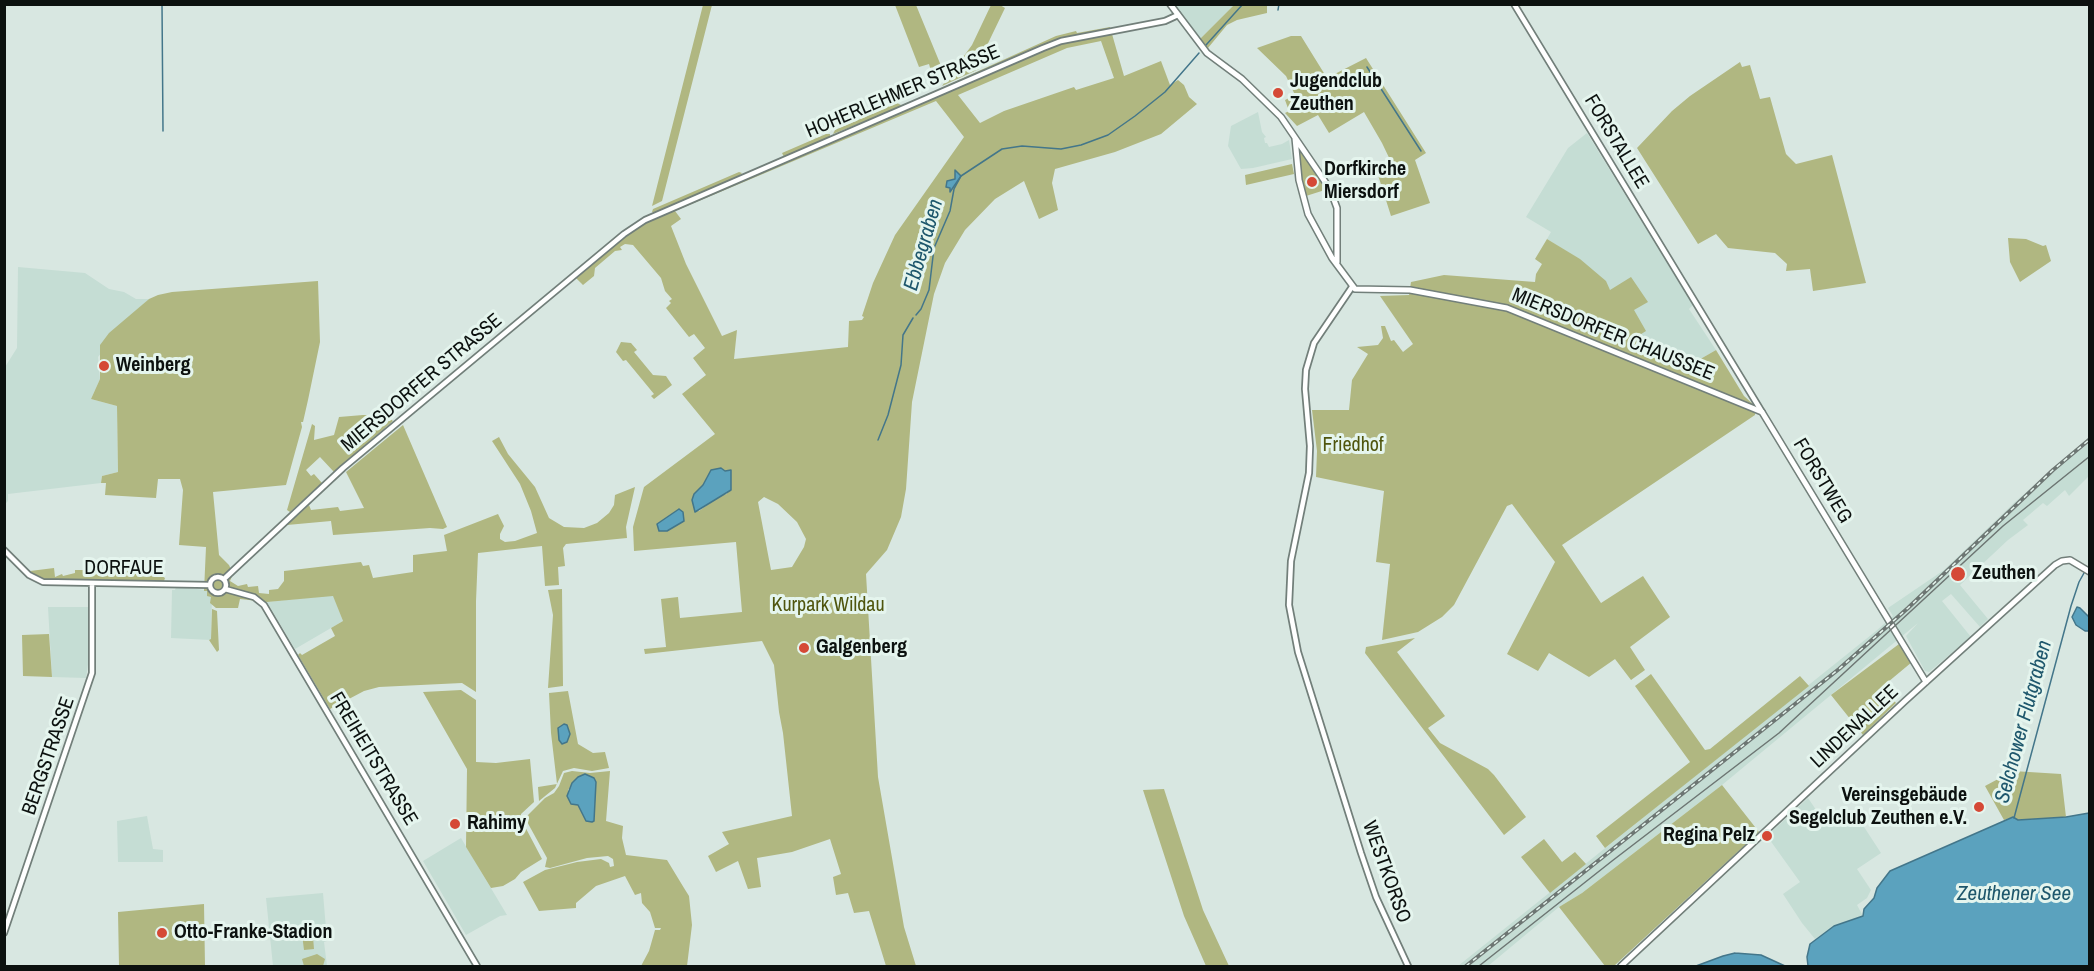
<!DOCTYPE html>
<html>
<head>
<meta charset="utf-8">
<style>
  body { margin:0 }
  #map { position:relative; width:2094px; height:971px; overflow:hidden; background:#d8e7e1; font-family:"Archivo Narrow",sans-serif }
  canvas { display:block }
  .frame { position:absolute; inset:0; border:6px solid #0c110f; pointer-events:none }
</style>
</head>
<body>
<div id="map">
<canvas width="2094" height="971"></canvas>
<div class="frame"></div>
</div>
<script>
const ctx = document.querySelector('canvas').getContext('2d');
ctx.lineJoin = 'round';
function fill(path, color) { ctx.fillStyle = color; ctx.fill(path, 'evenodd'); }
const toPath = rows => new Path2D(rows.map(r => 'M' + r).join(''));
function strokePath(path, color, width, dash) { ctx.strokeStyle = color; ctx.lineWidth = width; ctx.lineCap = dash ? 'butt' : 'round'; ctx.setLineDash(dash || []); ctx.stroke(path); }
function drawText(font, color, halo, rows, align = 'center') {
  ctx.font = font + ' "Archivo Narrow",sans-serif'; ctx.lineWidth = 6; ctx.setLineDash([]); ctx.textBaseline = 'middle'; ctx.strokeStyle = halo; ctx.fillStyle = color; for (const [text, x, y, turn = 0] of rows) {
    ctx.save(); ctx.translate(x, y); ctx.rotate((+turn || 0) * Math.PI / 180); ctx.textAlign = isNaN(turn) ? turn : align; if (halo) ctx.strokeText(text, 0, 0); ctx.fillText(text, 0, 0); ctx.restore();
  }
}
fill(toPath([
  [1231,4,1233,6,1200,39,1176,5],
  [1258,112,1262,132,1266,137,1264,138,1265,143,1267,143,1269,147,1282,144,1289,140,1292,159,1253,168,1241,169,1228,146,1231,126],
  [1587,133,1693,305,1689,309,1716,350,1683,369,1650,356,1610,290,1579,259,1547,239,1551,232,1526,217,1568,148],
  [18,267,85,273,109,289,124,292,136,299,149,299,132,315,98,357,100,379,91,399,117,406,118,472,102,476,101,483,8,494,8,501,5,504,4,468,6,467,4,465,5,367,17,348],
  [2089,437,2089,476,2069,496,2065,490,2047,506,2043,503,2023,520,2028,525,2008,540,1960,585,1988,619,1980,627,1951,594,1942,601,1971,637,1929,672,1925,671,1906,636,1918,623,1722,785,1582,893,1559,907,1488,966,1458,966,1876,631,1893,616,1888,608,1944,570,2015,502],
  [176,587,206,590,212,596,211,640,171,638,172,590,175,590],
  [333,595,343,621,295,649,267,602],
  [48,607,88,607,89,658,86,678,52,677],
  [1808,798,1827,826,1853,810,1881,853,1857,869,1871,890,1867,898,1857,905,1863,916,1834,926,1815,939,1802,923,1783,894,1800,882,1767,836],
  [147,816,153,849,163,850,163,862,118,862,117,821],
  [461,838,507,915,500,916,466,935,423,861],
  [323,893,327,941,324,942,327,966,273,966,266,898]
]), '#c5ddd4');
fill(toPath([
  [703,5,712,5,662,201,652,206],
  [895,5,916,5,944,73,937,85,935,85,929,64,919,67],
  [991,5,1000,5,1005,8,978,64,979,69,942,86,972,45],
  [1231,5,1282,5,1267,6,1267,13,1237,20,1227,25,1208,48,1200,39,1233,6],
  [1110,27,1124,76,1161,61,1170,85,1178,80,1184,85,1189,97,1197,104,1161,134,1115,152,1055,169,1052,183,1058,210,1039,219,1024,181,995,199,965,230,945,263,934,294,912,402,906,489,901,517,887,550,866,574,878,777,904,927,916,966,886,966,869,911,854,913,848,893,836,895,833,877,841,874,830,839,792,852,757,858,761,887,748,889,738,861,716,872,708,856,729,844,722,832,792,816,783,733,779,712,774,665,762,641,645,654,644,649,666,647,661,599,678,597,680,618,742,612,736,542,634,551,633,527,644,487,715,434,682,394,706,375,693,358,705,348,694,334,689,337,666,308,671,303,669,301,672,299,665,291,661,278,633,245,625,244,620,247,622,250,615,251,595,268,594,276,583,285,576,278,634,229,654,218,980,73,943,89,941,88,1056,36,1076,31,1077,33],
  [1101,41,1114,78,1076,90,1074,87,1004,111,980,123,958,95,1067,48],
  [936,101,964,137,895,235,873,283,862,316,864,317,862,320,849,321,848,347,734,359,737,330,722,336,686,264,671,226,681,219,675,211],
  [711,470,725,471,727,494,721,495,699,511,694,511,694,494,703,485],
  [764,497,778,504,797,522,806,539,804,547,792,567,771,570,758,502],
  [1291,36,1301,36,1327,78,1366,58,1426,153,1415,160,1430,203,1391,216,1378,175,1394,168,1382,143,1364,112,1329,133,1318,115,1297,126,1285,113,1289,111,1285,100,1295,95,1286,76,1257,48],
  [1740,62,1742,67,1750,65,1760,99,1770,97,1786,154,1796,164,1832,155,1866,283,1813,291,1810,269,1786,271,1787,264,1775,253,1728,248,1716,234,1698,244,1637,148,1672,111,1690,96],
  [897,103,901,105,898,108,833,134,835,130],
  [826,134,830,134,830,137,784,157,782,153],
  [1301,150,1328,189,1306,196,1300,178,1298,151],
  [1292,164,1294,174,1246,185,1245,175],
  [739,172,742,173,739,176,655,213,652,212,653,209],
  [2008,238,2026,239,2043,246,2046,245,2051,261,2020,282,2010,262],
  [1547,239,1580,259,1606,281,1610,290,1631,277,1648,302,1634,310,1646,331,1638,336,1650,356,1683,369,1716,350,1744,396,1755,406,1755,415,1562,545,1601,603,1643,576,1670,617,1630,647,1645,670,1631,680,1615,659,1589,677,1549,653,1538,671,1507,654,1555,562,1512,504,1507,506,1454,605,1442,617,1418,632,1382,640,1390,564,1376,562,1384,491,1316,477,1317,451,1312,410,1349,410,1352,380,1368,354,1357,347,1378,345,1383,338,1381,326,1385,326,1391,341,1394,340,1403,352,1413,344,1380,296,1409,295,1411,282,1444,275,1535,282,1536,274,1542,264,1535,259],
  [318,281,320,342,308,400,303,422,301,422,302,427,286,485,213,492,219,555,229,565,233,574,230,581,238,586,247,584,248,587,258,586,259,593,269,594,269,590,278,589,284,581,284,571,361,562,363,566,369,565,373,578,413,572,413,555,447,551,444,535,498,514,504,526,500,534,500,539,505,542,515,541,537,533,531,511,520,484,492,441,499,437,508,454,535,487,549,518,564,527,584,528,597,523,609,513,614,505,615,495,635,487,626,527,627,538,566,544,563,548,565,566,558,567,559,585,545,586,542,546,478,553,476,601,476,692,462,683,379,687,364,691,330,709,298,655,300,653,302,655,335,636,331,628,343,621,333,596,267,602,240,599,238,608,216,608,210,603,211,597,207,596,207,591,204,591,206,547,179,545,183,490,180,479,158,479,156,498,105,495,106,483,101,483,102,476,118,472,117,406,91,399,100,379,100,345,109,333,149,299,158,295,172,292],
  [621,342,631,343,637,350,634,352,653,375,666,376,672,385,654,399,651,396,654,394,626,360,623,361,616,352],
  [363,415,386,415,393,421,334,472,320,457,306,470,311,476,314,474,322,483,290,512,287,510,312,424,315,426,314,440,334,435,339,417],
  [403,425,447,527,443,529,430,528,333,535,331,521,287,525,309,505,311,510,338,507,340,511,364,508,346,472],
  [54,568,55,577,62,574,63,576,75,573,75,570,125,570,159,574,165,578,164,581,46,580,36,576,30,571],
  [562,589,563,686,548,688,553,615,548,590],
  [212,609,217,611,219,650,217,652,209,640,211,639],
  [49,634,52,677,23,676,22,635],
  [1415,638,1397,652,1445,716,1428,728,1440,743,1488,769,1494,775,1526,817,1504,835,1365,653,1366,647],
  [1899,644,1912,662,1882,687,1896,703,1863,735,1831,695],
  [1651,674,1705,750,1710,749,1800,676,1809,686,1605,848,1596,836,1690,762,1635,686],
  [461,690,476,700,476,762,496,763,530,759,534,802,521,814,521,819,542,859,521,872,515,879,503,886,491,888,466,847,467,769,423,692],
  [568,691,578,744,593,753,605,752,609,768,592,771,574,768,563,771,555,788,539,801,538,787,557,784,551,733,549,693],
  [572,771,590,773,610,771,606,821,623,826,622,838,626,855,667,860,684,888,689,896,692,925,687,966,641,966,649,951,655,930,660,930,661,928,655,928,650,912,642,903,641,893,635,895,625,876,596,886,576,903,576,908,539,911,523,882,545,870,577,862,601,859,609,863,610,867,614,866,613,859,608,856,587,858,550,868,545,867,547,858,525,818,545,798,554,793,559,786,564,773],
  [578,777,594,778,596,782,594,821,586,821,578,805,568,790],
  [2013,771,2061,774,2066,817,2018,820,2013,817,2004,820,1985,786],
  [1722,785,1759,832,1614,966,1605,966,1559,907,1582,893],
  [1164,789,1203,910,1229,966,1206,966,1184,916,1143,790],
  [1544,839,1562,862,1575,852,1586,864,1550,893,1521,857],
  [204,904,205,966,119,966,118,912],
  [312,925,314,949,304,950,301,926],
  [317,954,325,959,323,966,304,966,302,959]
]), '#b0b781');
const water = toPath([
  [955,170,961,176,950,192,950,188,946,187,947,181,955,179,955,170],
  [721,468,725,471,731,470,731,490,695,512,692,500,694,494,703,485,711,470,721,468],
  [679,509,683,512,684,521,667,531,659,531,657,524,679,509],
  [2077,607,2080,608,2089,617,2089,631,2085,631,2076,625,2072,617,2077,607],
  [564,724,567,725,570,734,567,742,562,744,559,740,558,728,564,724],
  [585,774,594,778,596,782,594,821,592,822,586,821,578,805,571,804,567,796,572,783,578,777,585,774],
  [2089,813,2089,966,1808,966,1807,957,1810,944,1834,926,1863,916,1864,909,1874,898,1877,888,1890,871,2013,817,2018,820,2066,817,2089,813],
  [1735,953,1761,955,1785,966,1696,966,1723,956,1735,953]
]);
fill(water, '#5ba2be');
strokePath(water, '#43768a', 1.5);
strokePath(toPath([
  [162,4,163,131],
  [1313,4,1313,5],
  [1278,10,1279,4],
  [1206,45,1243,4],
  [1367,67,1421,151],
  [916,315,921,309,929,290,934,248,950,211,954,189,961,176,1002,149,1022,146,1061,149,1081,145,1108,135,1135,116,1165,92,1199,53],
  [878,440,888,415,901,365,903,335,913,318],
  [2014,818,2071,606,2079,582,2084,573]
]), '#43768a', 1.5);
const tertiary = toPath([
  [1514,4,1762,412],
  [1352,287,1314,343,1306,370,1305,389,1310,446,1309,473,1291,561,1289,605,1298,652,1361,853,1376,897,1408,966],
  [4,550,29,575,43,582,210,585],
  '210 585a8 8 0 1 1 16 0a8 8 0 1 1-16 0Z',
  [224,579,343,468,624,234,645,220,1043,48,1061,41,1165,21,1178,15],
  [225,589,254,597,264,605,477,966],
  [4,933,92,673,92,583]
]);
const secondary = toPath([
  [1170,4,1207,53,1242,79,1281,117,1330,189,1337,208,1337,262],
  [1295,138,1299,180,1308,214,1332,258,1355,289,1410,290,1507,308,1762,412,1926,682],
  [1621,966,1905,701,2055,565,2062,561,2070,560,2090,572]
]);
strokePath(tertiary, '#727f7a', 8);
strokePath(secondary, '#727f7a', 8);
strokePath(tertiary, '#fff', 4.5);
strokePath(secondary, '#fff', 5);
strokePath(toPath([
  [1479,966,1612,861,1779,733,2003,526,2090,456]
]), '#6d7673', 1.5);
const rail = toPath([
  [1466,966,1839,669,1908,608,2053,470,2090,439]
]);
strokePath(rail, '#6d7673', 4);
strokePath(rail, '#e5f5ee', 1.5, [4.5]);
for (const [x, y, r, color] of [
  [1278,93,6,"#d54936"],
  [1312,182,6,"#d54936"],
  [104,366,6,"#d54936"],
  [1958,574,8,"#d54936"],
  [804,648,6,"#d54936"],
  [1979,807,6,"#d54936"],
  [455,824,6,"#d54936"],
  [1767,836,6,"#d54936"],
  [162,933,6,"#d54936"]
]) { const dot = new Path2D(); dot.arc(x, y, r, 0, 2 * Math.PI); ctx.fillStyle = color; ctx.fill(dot); strokePath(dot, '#e5f5ee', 2); }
drawText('bold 20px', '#0c110f', '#e5f5ee', [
  ["Jugendclub",1290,82],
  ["Zeuthen",1290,105],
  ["Dorfkirche",1324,170],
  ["Miersdorf",1324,193],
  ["Weinberg",116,366],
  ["Zeuthen",1972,574],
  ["Galgenberg",816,648],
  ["Vereinsgebäude",1967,796,"right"],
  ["Segelclub Zeuthen e.V.",1967,819,"right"],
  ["Rahimy",467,824],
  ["Regina Pelz",1755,836,"right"],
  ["Otto-Franke-Stadion",174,933]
], 'left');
drawText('20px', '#0c110f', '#e5f5ee', [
  ["HOHERLEHMER STRASSE",903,92,-23],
  ["FORSTALLEE",1616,142,59],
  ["MIERSDORFER CHAUSSEE",1613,335,22],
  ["MIERSDORFER STRASSE",422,383,-40],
  ["FORSTWEG",1822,481,59],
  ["DORFAUE",124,569],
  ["LINDENALLEE",1855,727,-43],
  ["BERGSTRASSE",49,756,-71],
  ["FREIHEITSTRASSE",373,759,59],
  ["WESTKORSO",1386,872,70]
]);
drawText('20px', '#4f550d', '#e5f5ee', [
  ["Friedhof",1353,446],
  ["Kurpark Wildau",828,606]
]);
drawText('italic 21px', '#1e576c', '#e5f5ee', [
  ["Ebbegraben",924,245,-74],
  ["Selchower Flutgraben",2024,722,-75],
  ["Zeuthener See",2014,894]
]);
</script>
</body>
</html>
